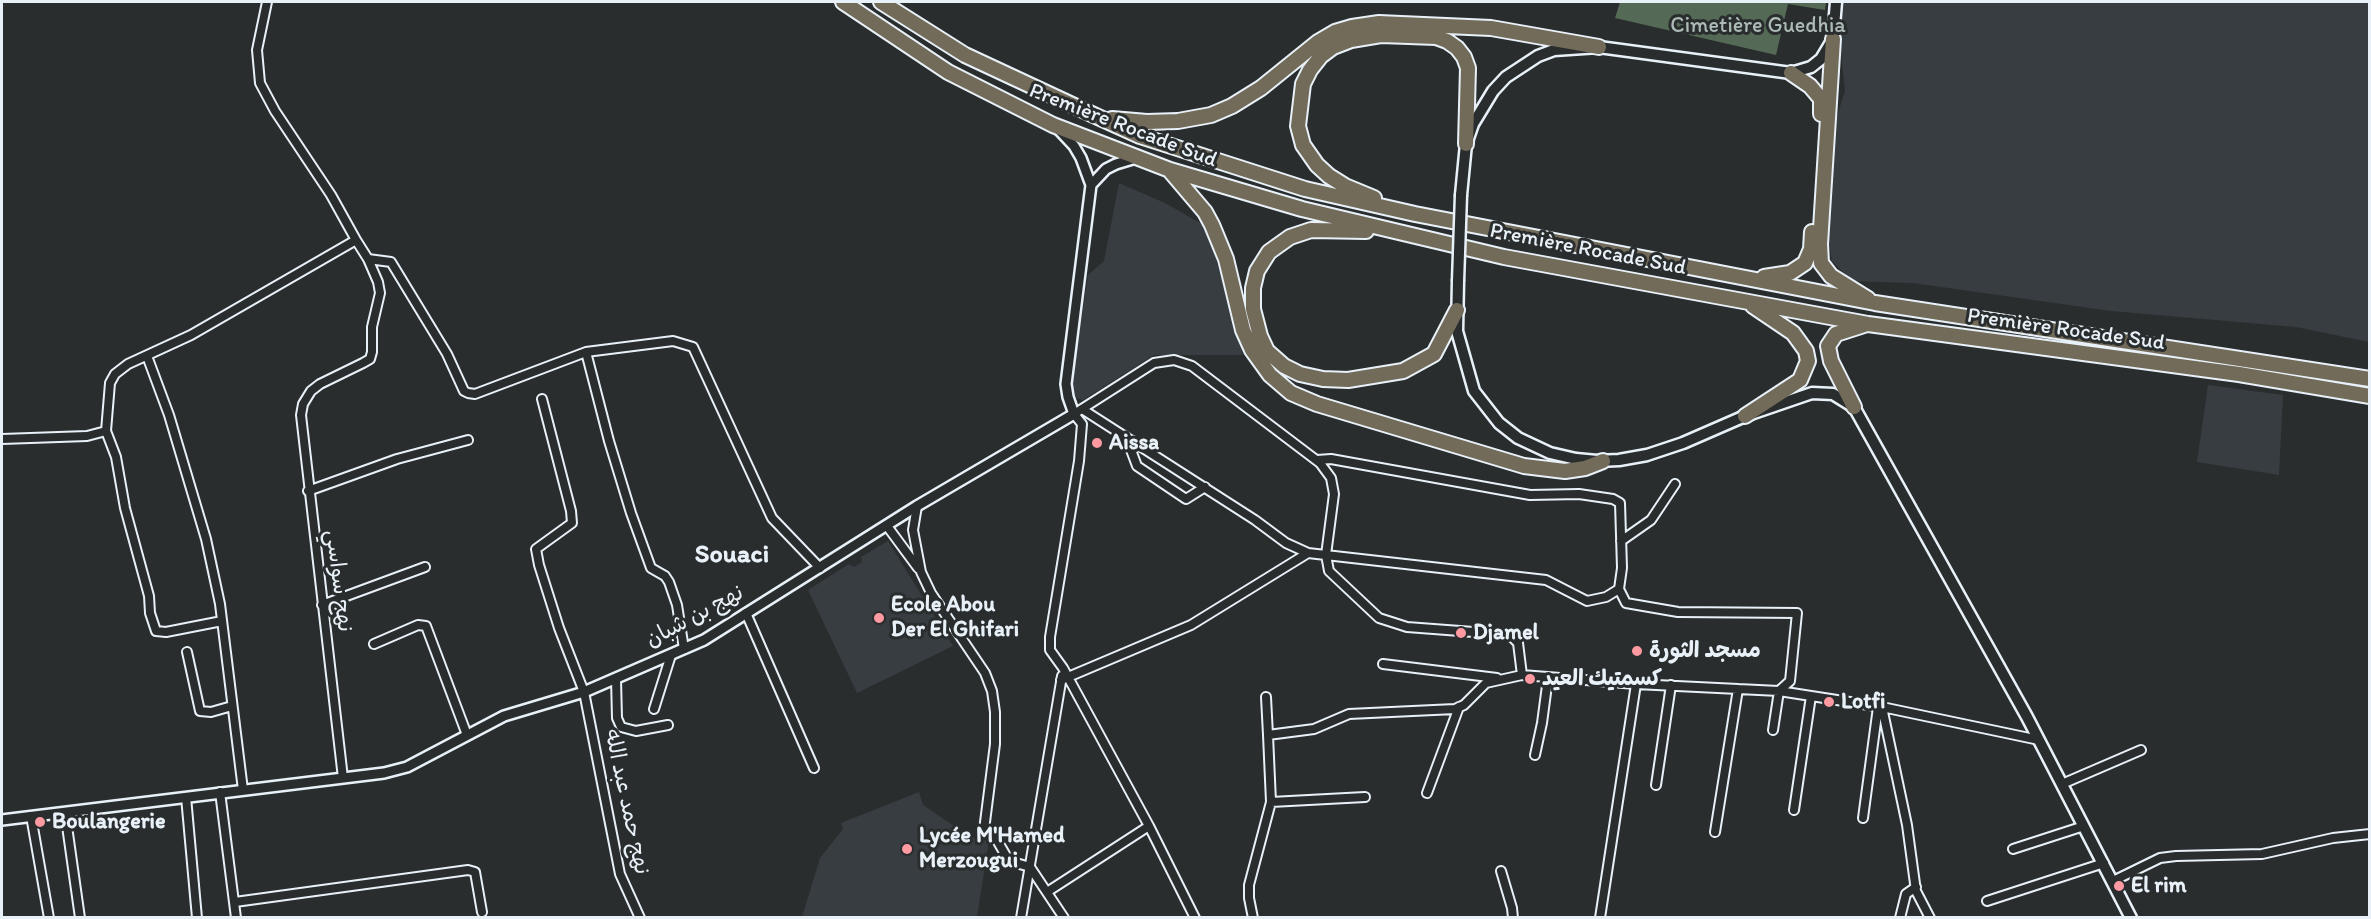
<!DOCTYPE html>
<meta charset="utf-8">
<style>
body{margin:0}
#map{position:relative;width:2371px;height:919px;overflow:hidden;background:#2a2d2e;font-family:Itim,sans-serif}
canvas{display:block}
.frame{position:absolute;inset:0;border:3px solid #e8f1f8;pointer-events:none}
</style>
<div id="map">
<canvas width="2371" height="919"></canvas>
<div class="frame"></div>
</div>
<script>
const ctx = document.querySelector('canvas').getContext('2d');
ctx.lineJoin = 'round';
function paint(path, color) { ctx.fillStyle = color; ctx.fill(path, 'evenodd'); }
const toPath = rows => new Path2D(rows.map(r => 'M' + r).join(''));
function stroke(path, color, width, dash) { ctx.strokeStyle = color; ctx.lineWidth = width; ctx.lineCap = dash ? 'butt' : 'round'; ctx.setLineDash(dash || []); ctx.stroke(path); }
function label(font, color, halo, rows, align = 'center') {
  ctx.font = font + ' Itim,"Playpen Sans Arabic",sans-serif'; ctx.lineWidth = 6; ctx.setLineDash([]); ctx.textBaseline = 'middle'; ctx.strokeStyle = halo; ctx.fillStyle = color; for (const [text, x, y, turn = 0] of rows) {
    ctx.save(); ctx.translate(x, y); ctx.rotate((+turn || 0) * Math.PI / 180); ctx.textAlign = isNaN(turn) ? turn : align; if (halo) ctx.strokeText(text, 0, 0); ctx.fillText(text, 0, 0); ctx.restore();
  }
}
paint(toPath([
 [1843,2,2369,2,2369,342,2296,327,2111,311,1913,283,1852,281,1832,261,1827,231,1834,126,1845,91,1841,53],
 [1119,183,1165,203,1207,227,1243,355,1154,355,1083,400,1070,396,1088,275,1104,261],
 [2208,385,2283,395,2279,475,2197,462],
 [888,541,953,646,857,693,808,590,849,564,854,567,862,562,861,557],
 [919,792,923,805,970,837,989,840,977,917,802,917,820,858,843,829,841,823]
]), '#383d42');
paint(toPath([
 [1620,2,1826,2,1825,10,1788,4,1776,55,1615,18]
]), '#556a56');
const minor = toPath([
 [267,2,257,50,260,83,275,111,331,195,356,240],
 [368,259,391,262,447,354,464,391,468,393,475,394,586,352,673,341,693,347,772,518,820,568],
 [586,352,609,441,631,513,651,568,665,576,669,582,677,605,684,649],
 [147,356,169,415,206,539,220,604,243,790],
 [542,399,571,511,572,523,536,549,539,565,559,628,584,692,620,874,640,918],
 [1082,409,1255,520,1286,543,1308,553,1546,580,1587,601,1606,597,1619,589,1622,568,1620,503,1613,499,1579,494,1530,495,1331,459,1317,460],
 [106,431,116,457,125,508,149,596,150,613,156,631,166,632,222,621],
 [2,439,87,436,106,431,110,383,115,374,128,364,191,335,356,240,368,259,378,282,380,293,372,327,372,352,370,359,363,363,320,384,311,391,303,404,301,415,343,778],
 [1133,441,1131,450,1137,466,1186,499,1205,487],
 [308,491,397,459,468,440],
 [917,506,913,530,921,572,931,593,985,673,992,691,995,712,995,744,984,830,994,835,1009,861,1030,867,1064,918],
 [887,526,918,568],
 [1621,541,1651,520,1675,484],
 [1619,589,1626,603,1678,612,1797,613,1790,681,1779,691,1773,730],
 [322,605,425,567],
 [746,613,814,768],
 [374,644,418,625,426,626,467,735],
 [187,652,200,711,211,712,232,706],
 [1383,664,1497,678],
 [616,679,617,718,621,727,636,731,668,725],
 [1061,680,1191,625,1308,553],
 [1266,697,1268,735],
 [1882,707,1907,825,1916,891,1930,918],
 [654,709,671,655],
 [1535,755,1542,723,1548,678],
 [2062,784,2141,750],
 [1656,785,1671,685],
 [220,792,236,918],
 [1427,793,1459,707],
 [186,797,197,918],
 [1271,802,1365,797],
 [1794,810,1811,696],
 [65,812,80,918],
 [31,816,49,918],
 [1863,818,1878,707],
 [1715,832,1738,689],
 [2013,849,2084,826],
 [1501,871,1512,908,1513,918],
 [2113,881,2160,858,2176,856,2262,854,2333,838,2370,834],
 [1047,892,1149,826],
 [1987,901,2104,863],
 [235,902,468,870,475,872,482,912],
 [1021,918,1062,676],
 [1195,918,1149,826,1063,668,1050,650,1050,637,1079,461,1082,424,1074,414,1154,363,1174,360,1192,366,1320,463,1331,478,1334,494,1326,555,1329,571,1379,618,1407,627,1500,634,1512,637,1518,643,1522,675,1636,684,1779,691,1882,707,2039,740],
 [1253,918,1249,898,1249,885,1271,802,1268,735,1314,729,1349,714,1455,709,1464,705,1486,683,1522,675],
 [1600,918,1636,684],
 [1900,918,1906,894,1916,887]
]);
const tertiary = toPath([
 [1091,185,1106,169,1116,164,1136,158],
 [2,820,384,773,407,767,504,716,584,692,704,640,917,506,1074,414,1068,397,1066,384,1091,185,1081,158,1074,146,1060,131]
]);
const secondary = toPath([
 [1461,195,1466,144,1473,124,1493,91,1506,77,1538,56,1554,50,1599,47,1791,73,1811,67,1821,59,1833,39,1836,2],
 [1458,281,1457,331,1474,391,1499,423,1518,438,1550,453,1576,459,1597,461,1619,460,1647,455,1683,443,1745,416,1812,393,1833,394,1854,407,2027,717,2131,918]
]);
const motorway = toPath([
 [843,2,948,72,1053,125,1170,170,1302,209,1504,257,1868,324,2239,374,2370,396],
 [881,2,965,55,1098,117,1140,136,1305,189,1415,214,1875,303,2370,379],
 [1833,39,1820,244,1821,263,1831,276,1868,299],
 [1791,73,1810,86,1821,99,1821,114],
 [1112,119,1147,122,1178,121,1211,115,1232,106,1261,88,1318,42,1335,32,1352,27,1379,23,1491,28,1599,47],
 [1171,172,1205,212,1212,225,1226,259,1243,330,1252,350,1270,375,1291,393,1317,404,1524,466,1565,471,1585,468,1603,461],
 [1374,198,1345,186,1329,176,1317,165,1303,145,1298,126,1303,84,1310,70,1321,56,1333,47,1351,40,1381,35,1436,37,1447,41,1457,48,1464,57,1468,68,1466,144],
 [1366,231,1311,230,1290,237,1269,252,1257,271,1253,288,1253,309,1260,336,1267,351,1284,366,1300,374,1323,379,1348,380,1403,371,1434,354,1457,310],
 [1764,277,1790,273,1805,263,1811,249,1812,232],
 [1854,407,1831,361,1828,346,1836,334,1864,325],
 [1745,416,1800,380,1808,361,1806,351,1793,333,1753,306]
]);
stroke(minor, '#e8f1f8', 12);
stroke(tertiary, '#e8f1f8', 14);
stroke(secondary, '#e8f1f8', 15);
stroke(motorway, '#e8f1f8', 18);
stroke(minor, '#2a2d2e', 8);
stroke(tertiary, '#2a2d2e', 9);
stroke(secondary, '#2a2d2e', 10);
stroke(motorway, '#736b5a', 14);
const secondaryBridge = toPath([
 [1458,281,1461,195]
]);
stroke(secondaryBridge, '#e8f1f8', 15, []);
stroke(secondaryBridge, '#2a2d2e', 10);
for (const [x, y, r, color] of [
 [1097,443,6,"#ff9aa2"],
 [879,618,6,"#ff9aa2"],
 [1461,633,6,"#ff9aa2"],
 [1637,651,6,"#ff9aa2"],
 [1530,679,6,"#ff9aa2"],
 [1829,702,6,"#ff9aa2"],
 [40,822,6,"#ff9aa2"],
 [907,849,6,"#ff9aa2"],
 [2119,886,6,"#ff9aa2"]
]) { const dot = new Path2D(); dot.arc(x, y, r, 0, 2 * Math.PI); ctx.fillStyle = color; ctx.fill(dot); stroke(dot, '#2a2d2e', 2); }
label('22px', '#adbbb7', '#2a2d2e', [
 ["Cimetière Guedhia",1758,26]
]);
label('22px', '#e8f1f8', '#2a2d2e', [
 ["Première Rocade Sud",1123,126,21],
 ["Première Rocade Sud",1588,250,11],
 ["Première Rocade Sud",2066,330,8],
 ["نهج سواسي",338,581,83],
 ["نهج بن شبان",695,617,-28],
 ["نهج حمد عبد الله",626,802,78]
]);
label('bold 22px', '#e8f1f8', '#2a2d2e', [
 ["Aissa",1109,443],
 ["Ecole Abou",891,605],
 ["Der El Ghifari",891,630],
 ["Djamel",1473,633],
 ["مسجد الثورة",1649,651],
 ["كسمتيك العيد",1542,679],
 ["Lotfi",1841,702],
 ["Boulangerie",52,822],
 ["Lycée M'Hamed",919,836],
 ["Merzougui",919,861],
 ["El rim",2131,886]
], 'left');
label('bold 26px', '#e8f1f8', '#2a2d2e', [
 ["Souaci",732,555]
]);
</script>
